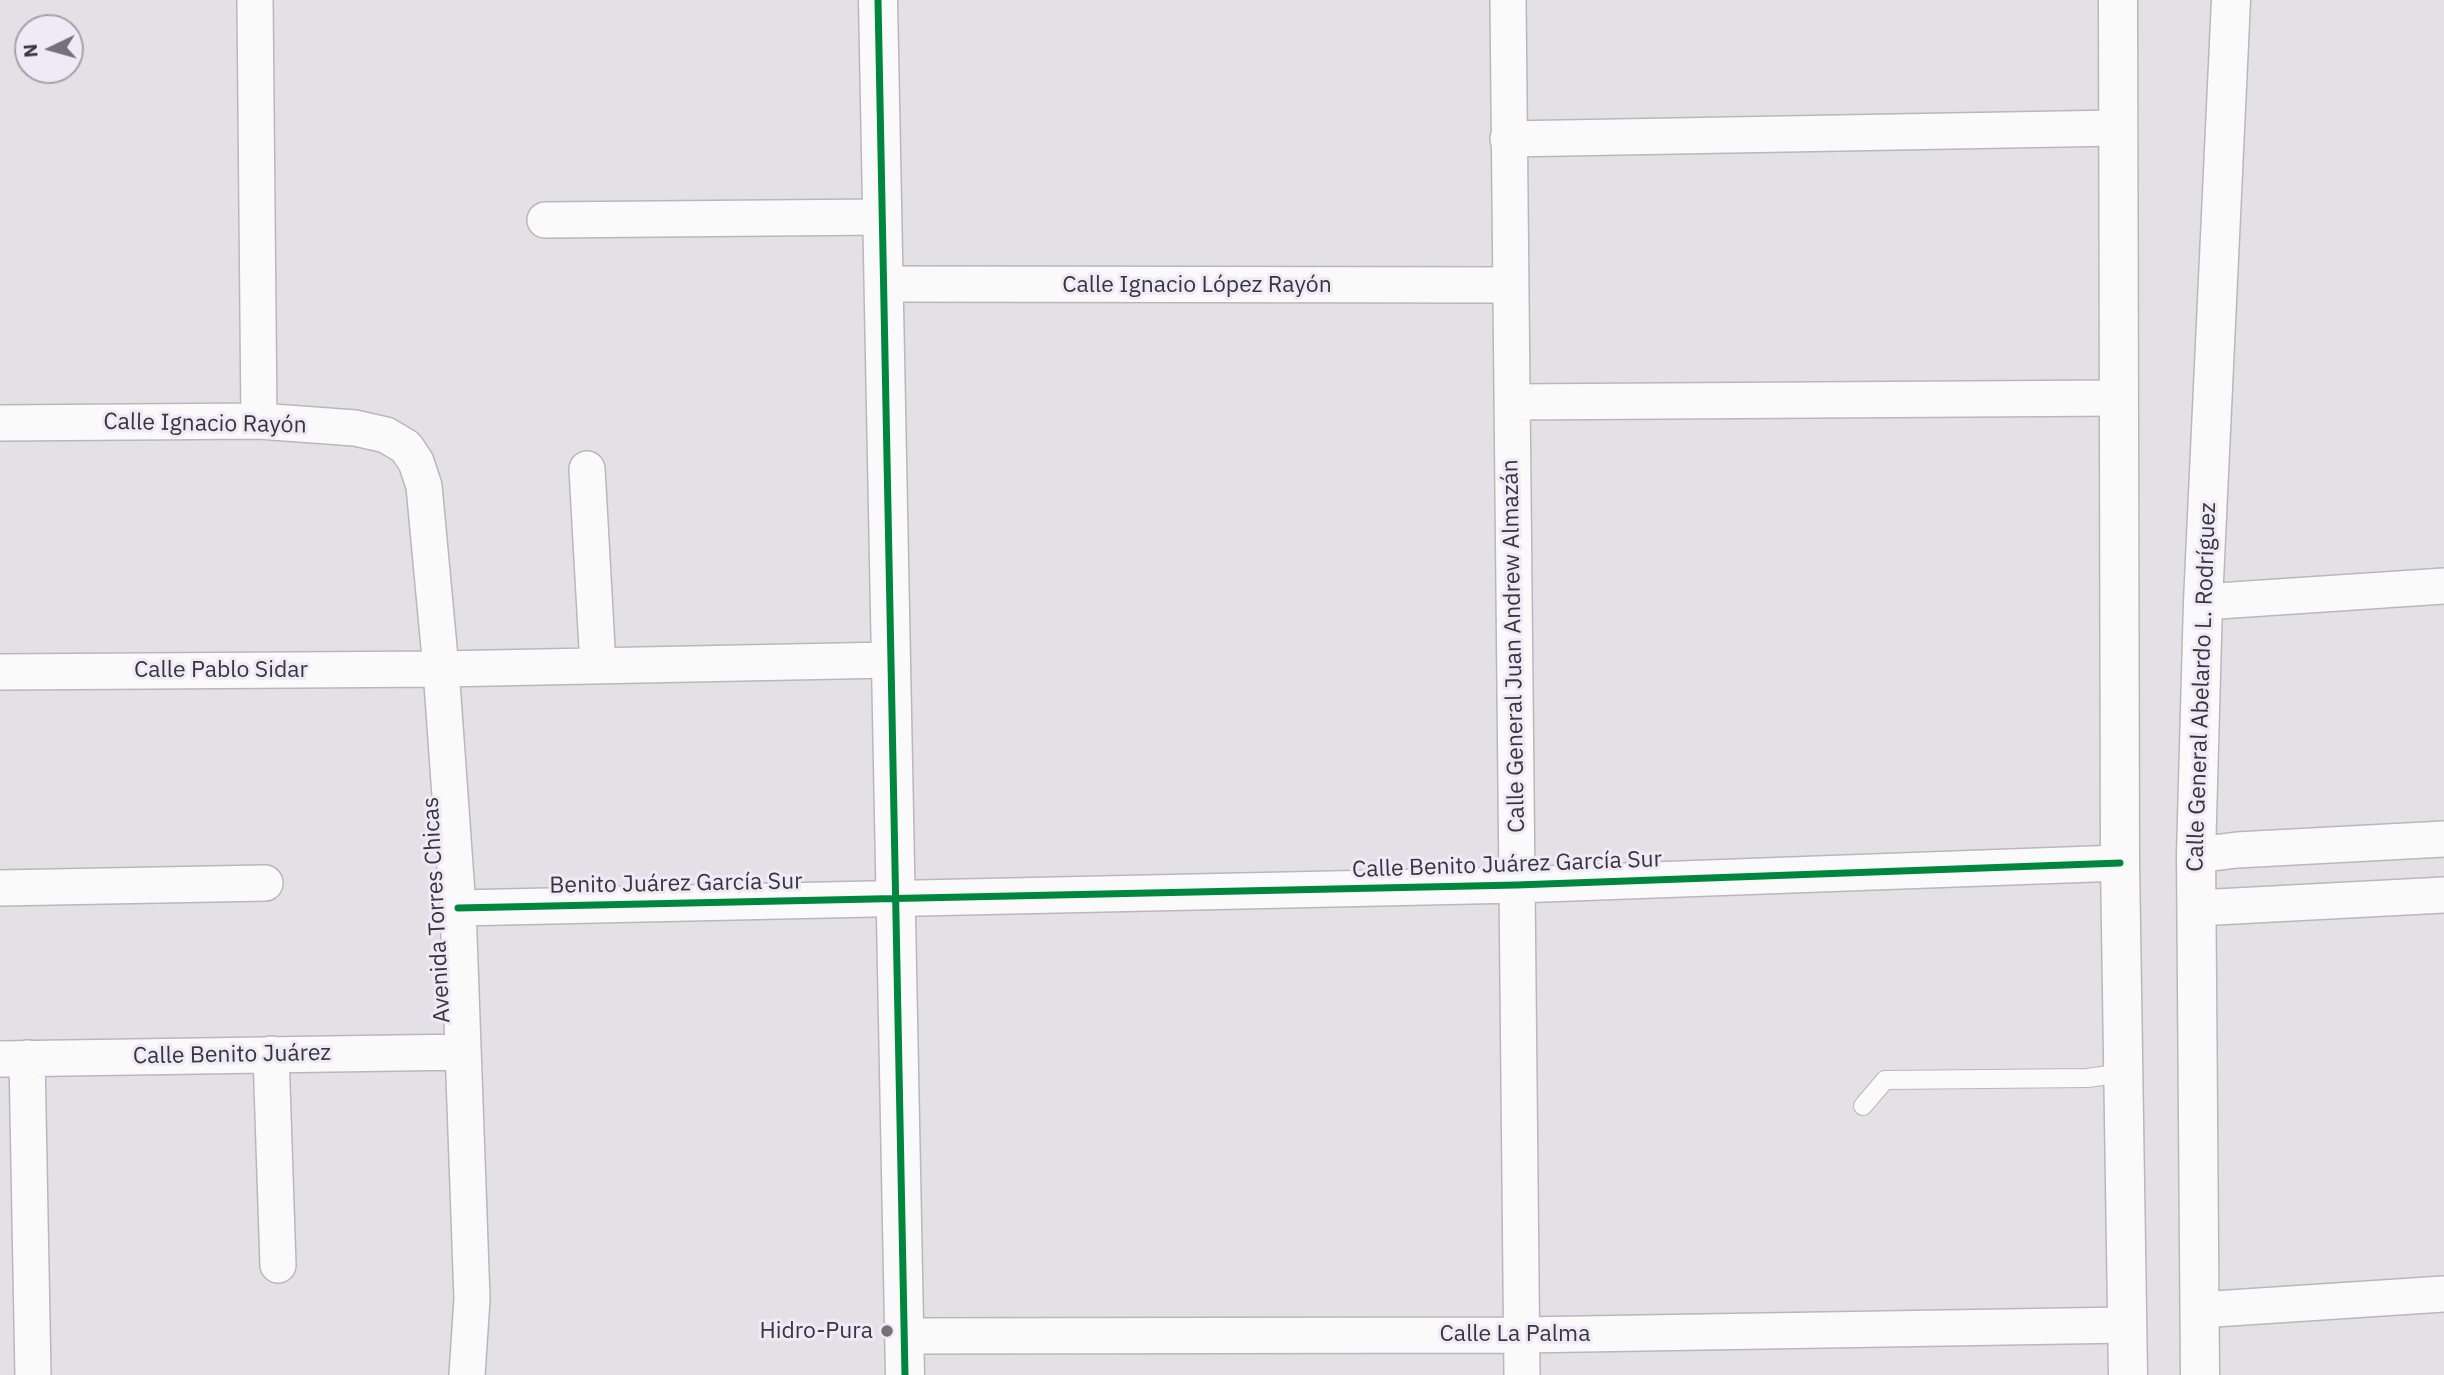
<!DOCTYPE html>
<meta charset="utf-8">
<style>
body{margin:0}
#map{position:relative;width:2444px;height:1375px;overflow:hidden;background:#e3e0e6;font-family:"IBM Plex Sans",sans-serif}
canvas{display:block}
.north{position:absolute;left:14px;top:14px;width:70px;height:70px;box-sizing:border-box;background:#efeaf7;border:2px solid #a6a2ac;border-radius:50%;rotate:265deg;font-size:19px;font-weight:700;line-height:28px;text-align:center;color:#38363c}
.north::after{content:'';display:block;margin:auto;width:24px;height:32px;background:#747278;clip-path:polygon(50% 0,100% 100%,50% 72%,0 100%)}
</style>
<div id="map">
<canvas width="2444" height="1375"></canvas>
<div class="north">N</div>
</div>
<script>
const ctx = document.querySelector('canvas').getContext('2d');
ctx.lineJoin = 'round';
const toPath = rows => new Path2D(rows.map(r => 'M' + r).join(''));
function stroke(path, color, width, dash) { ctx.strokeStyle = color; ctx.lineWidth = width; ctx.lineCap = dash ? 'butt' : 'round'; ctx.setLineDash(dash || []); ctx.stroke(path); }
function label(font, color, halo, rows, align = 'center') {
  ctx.font = font + ' "IBM Plex Sans",sans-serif'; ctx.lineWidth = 6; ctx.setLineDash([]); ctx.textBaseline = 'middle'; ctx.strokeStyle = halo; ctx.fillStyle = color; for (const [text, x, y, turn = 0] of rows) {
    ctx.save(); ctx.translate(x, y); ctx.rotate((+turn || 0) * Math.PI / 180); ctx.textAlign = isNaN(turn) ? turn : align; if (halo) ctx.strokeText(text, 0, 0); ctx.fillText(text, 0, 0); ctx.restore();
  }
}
const lane = toPath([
 [1863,1106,1885,1080,2087,1078,2125,1073]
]);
const street = toPath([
 [255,0,259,421],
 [1508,0,1522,1375],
 [1508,139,2117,128],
 [545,220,882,217],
 [883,284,1510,285],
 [1512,402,2118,398],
 [0,423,259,421,355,428,386,435,406,447,416,462,424,486,441,669,458,908,472,1299,467,1375],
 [587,469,598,666],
 [2203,602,2444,586],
 [0,672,441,669,890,660],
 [2196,855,2237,850,2444,839],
 [0,888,265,883],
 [458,908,1517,885,2120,863],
 [2197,908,2444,895],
 [271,1054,278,1265],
 [27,1058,33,1375],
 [0,1059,463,1052],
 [2199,1310,2444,1294],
 [905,1336,1522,1335,2126,1325]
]);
const secondary = toPath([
 [878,0,905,1375],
 [2118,0,2120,863,2128,1375],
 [2200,1375,2196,855,2203,602,2231,0]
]);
stroke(lane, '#b9b7bc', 20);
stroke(street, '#b9b7bc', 38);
stroke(secondary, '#b9b7bc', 41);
stroke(lane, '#fbfafb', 18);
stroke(street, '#fbfafb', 35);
stroke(secondary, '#fbfafb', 38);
stroke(toPath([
 [878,0,905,1375],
 [458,908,1517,885,2120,863]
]), '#00873e', 7);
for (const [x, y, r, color] of [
 [887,1331,7,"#747278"]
]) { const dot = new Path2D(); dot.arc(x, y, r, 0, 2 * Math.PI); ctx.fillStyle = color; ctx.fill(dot); stroke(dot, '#efeaf7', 2.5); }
label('23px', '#38363c', '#efeaf7', [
 ["Calle Ignacio López Rayón",1197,285],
 ["Calle Ignacio Rayón",205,424,1],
 ["Calle General Juan Andrew Almazán",1514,646,-91],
 ["Calle Pablo Sidar",221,670],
 ["Calle General Abelardo L. Rodríguez",2202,687,-88],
 ["Calle Benito Juárez García Sur",1507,865,-2],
 ["Benito Juárez García Sur",676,884,-1],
 ["Avenida Torres Chicas",437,910,-93],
 ["Calle Benito Juárez",232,1055,-1],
 ["Calle La Palma",1515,1334]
]);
label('23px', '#38363c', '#efeaf7', [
 ["Hidro-Pura",873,1331]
], 'right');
</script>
